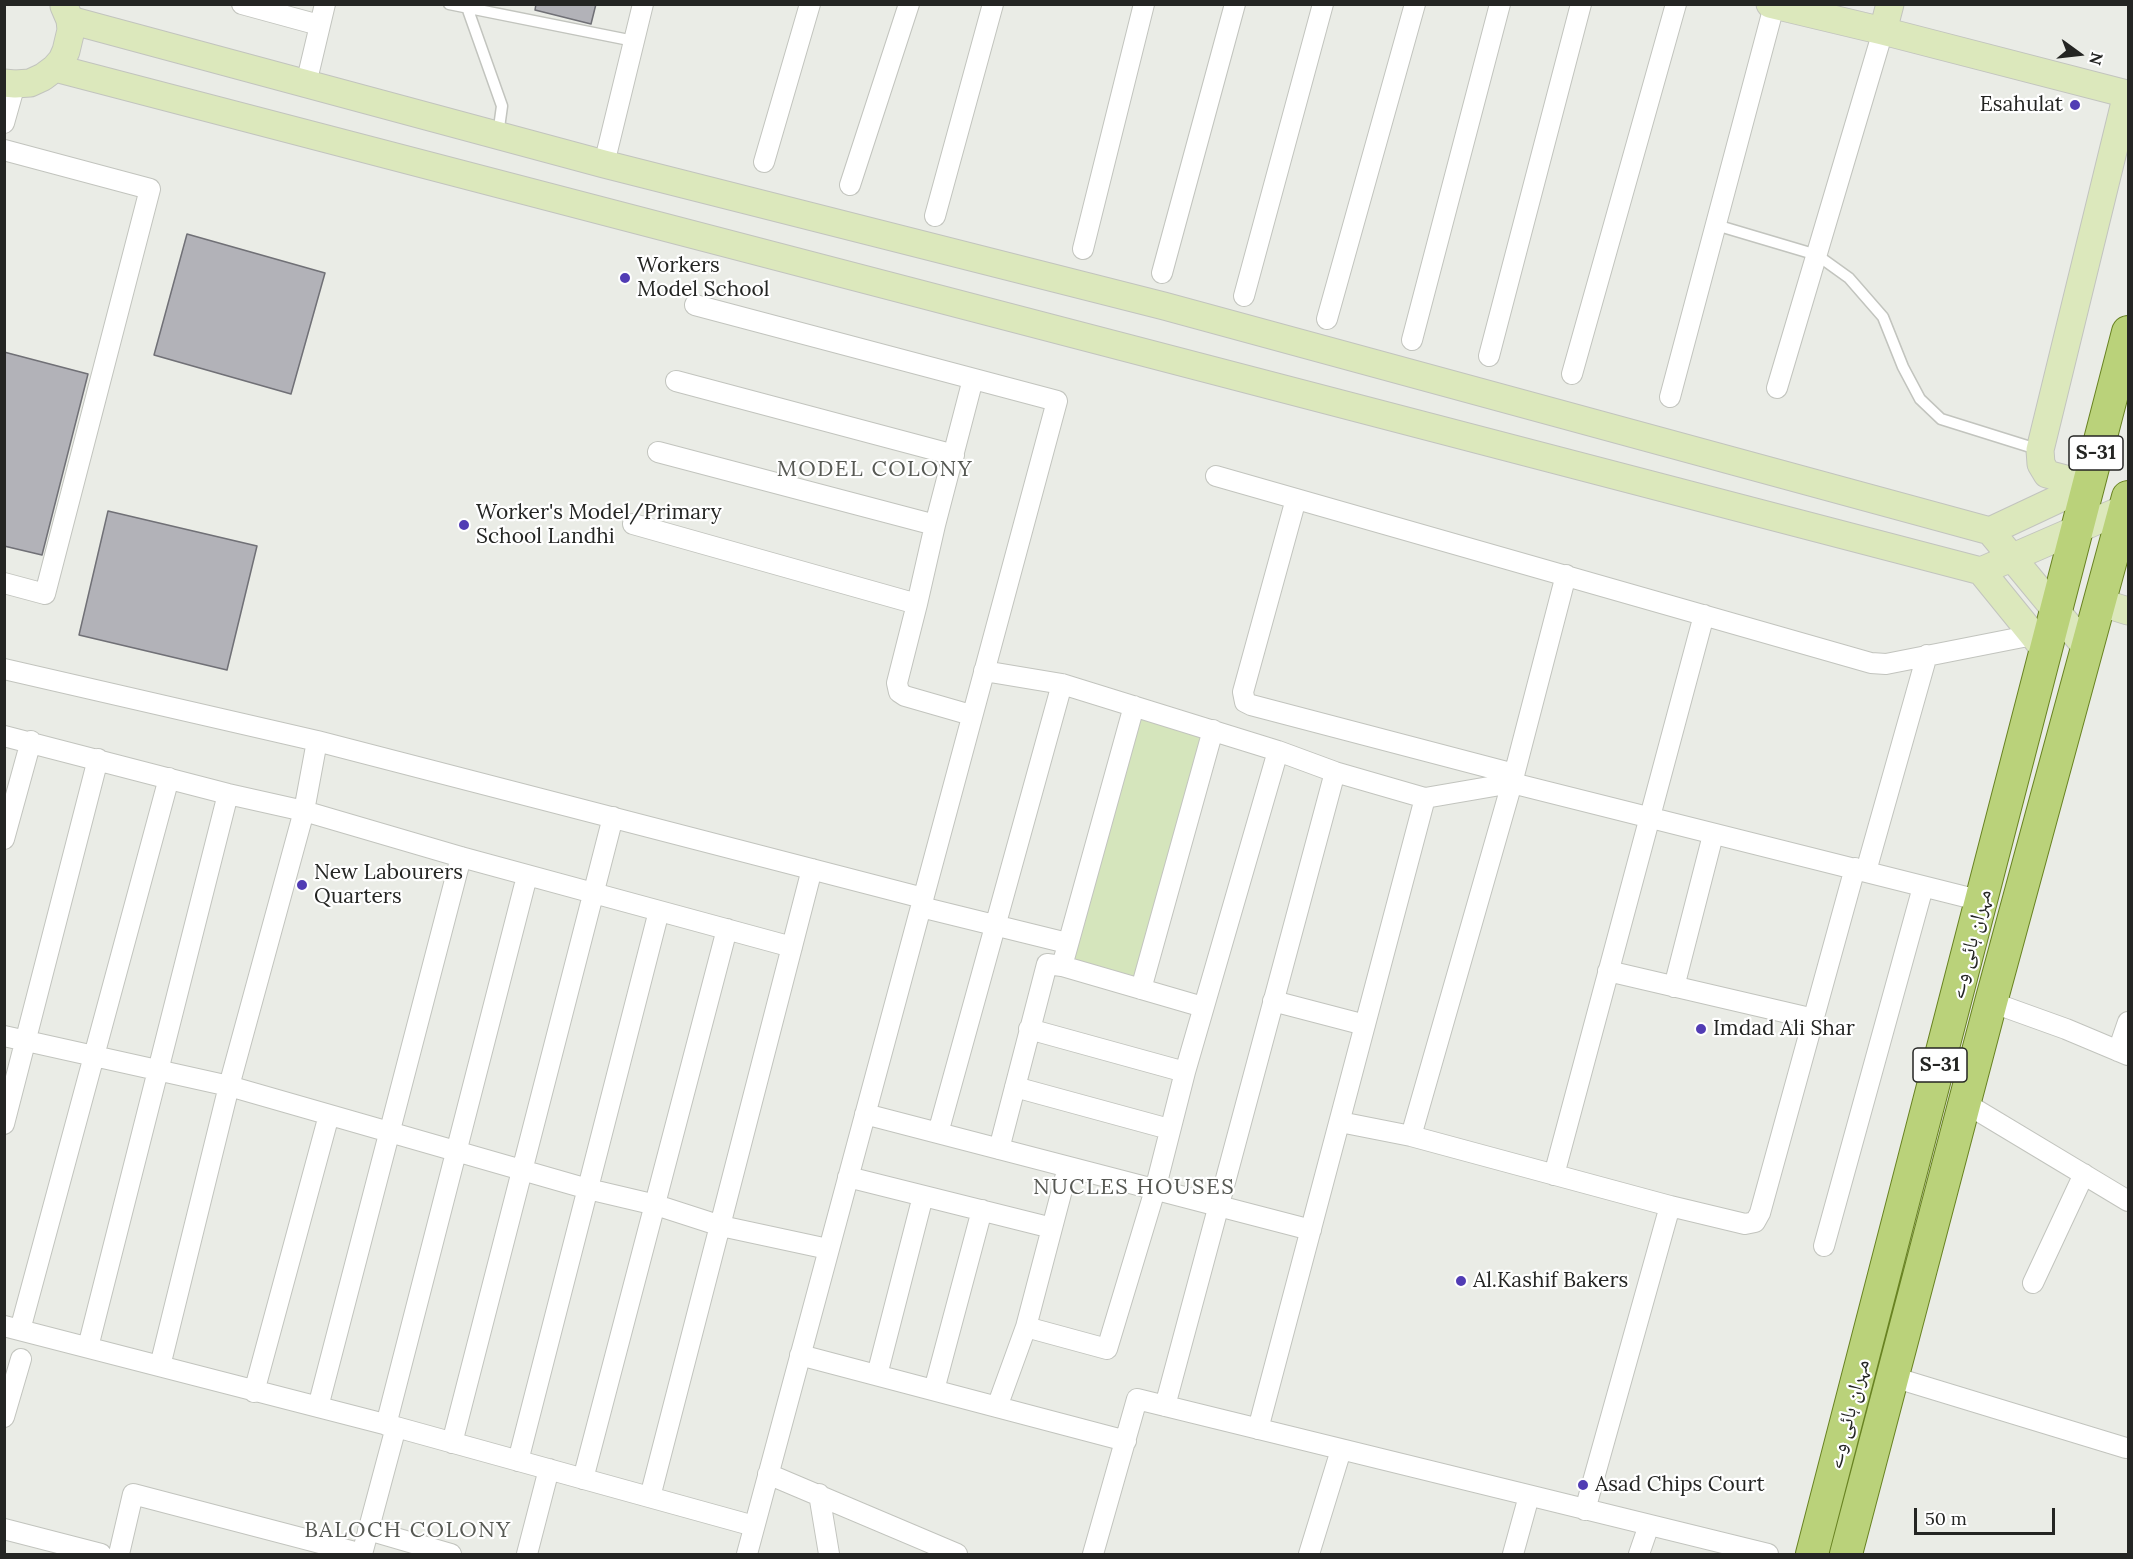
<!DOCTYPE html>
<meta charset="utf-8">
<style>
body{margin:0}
#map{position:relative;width:2133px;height:1559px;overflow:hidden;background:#eaece6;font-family:Lora,serif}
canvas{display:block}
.frame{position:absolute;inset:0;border:6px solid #242523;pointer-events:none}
.north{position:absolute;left:2049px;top:24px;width:60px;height:60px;-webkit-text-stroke:4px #fff;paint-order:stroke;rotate:105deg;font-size:16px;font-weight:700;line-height:24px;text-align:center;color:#242523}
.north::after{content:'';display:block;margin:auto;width:21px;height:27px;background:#242523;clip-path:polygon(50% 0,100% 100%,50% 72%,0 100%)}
.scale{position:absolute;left:1914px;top:1508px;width:141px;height:27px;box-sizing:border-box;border:3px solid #242523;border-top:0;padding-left:8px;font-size:18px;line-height:21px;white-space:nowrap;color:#242523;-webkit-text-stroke:4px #fff;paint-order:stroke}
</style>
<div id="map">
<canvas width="2133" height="1559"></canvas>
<div class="frame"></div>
<div class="north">N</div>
<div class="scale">50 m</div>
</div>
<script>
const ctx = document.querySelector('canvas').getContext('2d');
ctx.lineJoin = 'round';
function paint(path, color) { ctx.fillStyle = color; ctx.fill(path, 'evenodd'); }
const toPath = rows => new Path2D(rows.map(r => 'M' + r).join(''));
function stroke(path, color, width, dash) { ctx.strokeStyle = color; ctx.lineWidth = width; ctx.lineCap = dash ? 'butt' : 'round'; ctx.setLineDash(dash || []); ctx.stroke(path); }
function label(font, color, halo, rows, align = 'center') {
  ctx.font = font + ' Lora,"Noto Naskh Arabic",serif'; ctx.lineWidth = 4.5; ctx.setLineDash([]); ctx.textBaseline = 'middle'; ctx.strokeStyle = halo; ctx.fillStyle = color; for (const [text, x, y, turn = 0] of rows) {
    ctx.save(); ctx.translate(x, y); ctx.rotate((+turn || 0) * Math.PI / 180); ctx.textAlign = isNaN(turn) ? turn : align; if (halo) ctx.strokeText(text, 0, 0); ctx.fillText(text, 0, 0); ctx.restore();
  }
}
paint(toPath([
 [1139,714,1202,734,1137,982,1066,963]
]), '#d5e5bc');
const building = toPath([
 [536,4,596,4,591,24,535,10,536,4],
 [187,234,325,273,291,394,154,355,187,234],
 [4,352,88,374,42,555,4,546,4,352],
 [108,511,257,546,227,670,79,635,108,511]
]);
paint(building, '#b2b2b8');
stroke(building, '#707076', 1.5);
const lane = toPath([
 [449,4,634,41],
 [468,10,502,106,498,135],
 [1716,225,1817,255,1849,278,1883,317,1903,367,1920,399,1941,419,2040,450]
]);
const street = toPath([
 [242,4,319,25],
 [306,84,325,4],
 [4,123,15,84],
 [4,150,150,189,45,594,4,583],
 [764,162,810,4],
 [604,164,643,4],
 [850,185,909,4],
 [935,216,993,4],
 [1083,249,1144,4],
 [1162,273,1235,4],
 [1244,296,1323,4],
 [695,305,1057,401,747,1554],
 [1327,319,1415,4],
 [1412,340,1500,4],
 [1489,356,1581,4],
 [1572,374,1676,4],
 [676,381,954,455],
 [1777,388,1883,31],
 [1670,397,1774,6],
 [658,452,935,525],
 [1216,476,1871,663,1886,664,2033,635],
 [1296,499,1243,692,1245,702,1251,705,1514,774],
 [633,524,917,604,935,525,973,379],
 [917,604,897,683,899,692,905,696,971,715],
 [4,669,317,741,923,898],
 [984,671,1062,684,1278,751,1335,772,1425,798,1512,783,1982,901],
 [1134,706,1062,966,1203,1007],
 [4,736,228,794,304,811,461,857,792,947],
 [4,839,31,741],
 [1866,871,1927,655],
 [921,907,1067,943],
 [1608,971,1814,1019],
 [1674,987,1713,835],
 [1141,989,1213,730],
 [1273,1001,1365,1025],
 [1991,1002,2066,1029,2128,1055],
 [1029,1029,1185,1072],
 [4,1036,229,1086,588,1189,656,1205,721,1226,828,1249],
 [2118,1051,2128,1022],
 [1015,1087,1169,1129],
 [1965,1103,2128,1201],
 [865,1114,1311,1230],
 [1340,1122,1411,1136,1670,1206,1745,1224,1755,1222,1760,1213,1855,868],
 [4,1124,98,759],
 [938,1133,1062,684],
 [1411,1136,1512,783,1566,575],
 [999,1149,1047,964,1062,966],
 [1068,1167,1026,1327,1107,1349,1155,1190,1185,1072,1278,751],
 [1554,1175,1704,615],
 [848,1177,1052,1228],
 [1824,1246,1923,887],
 [2033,1283,2084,1174],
 [4,1326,396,1427],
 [20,1330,169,778],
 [88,1347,228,794],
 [800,1355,1126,1441],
 [160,1366,229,1086,304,811,317,741],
 [877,1375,923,1196],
 [1893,1377,2126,1448],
 [934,1390,982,1210],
 [254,1392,329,1115],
 [1165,1406,1335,772],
 [318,1407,461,857],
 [997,1407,1026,1327],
 [4,1417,21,1359],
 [386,1425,527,876],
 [1258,1429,1425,798],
 [452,1443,613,817],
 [518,1461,659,911],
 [768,1474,957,1554],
 [583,1479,727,929],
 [819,1494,829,1554],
 [650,1497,812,869],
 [1585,1510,1670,1206],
 [4,1529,101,1554],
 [368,1530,451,1554],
 [119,1554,133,1494,362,1554,396,1427,754,1526],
 [527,1554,549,1469],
 [1093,1554,1137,1399,1768,1554],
 [1309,1554,1341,1450],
 [1513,1554,1529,1496],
 [1639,1554,1649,1525]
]);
const secondary = toPath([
 [1770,4,1883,31,2127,94,2040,450,2041,464,2047,474,2088,485],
 [70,20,604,164,1164,306,1990,531,2086,647],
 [1883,31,1890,4],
 [55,68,1981,571,2126,508],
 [4,83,15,84,30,83,43,77,55,68,62,60,66,51,71,30,70,20,64,6],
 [1990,531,2088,485],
 [1981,571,2046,651],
 [2099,602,2128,611]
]);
const primary = toPath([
 [1812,1554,2128,332],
 [1846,1554,1991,1002,2128,497]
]);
stroke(lane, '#c2c4be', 13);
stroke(street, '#c2c4be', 22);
stroke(secondary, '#c2c4be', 29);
stroke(primary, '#688222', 34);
stroke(lane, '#fff', 10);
stroke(street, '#fff', 20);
stroke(secondary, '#dce8bc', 27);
stroke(primary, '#bad27a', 32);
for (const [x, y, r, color] of [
 [2075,105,6,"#513cb4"],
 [625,278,6,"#513cb4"],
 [464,525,6,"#513cb4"],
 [302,885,6,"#513cb4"],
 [1701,1029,6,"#513cb4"],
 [1461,1281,6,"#513cb4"],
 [1583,1485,6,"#513cb4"]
]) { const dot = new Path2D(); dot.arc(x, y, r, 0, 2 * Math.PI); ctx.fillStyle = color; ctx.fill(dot); stroke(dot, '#fff', 2); }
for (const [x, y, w] of [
 [2096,453,54],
 [1940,1065,54]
]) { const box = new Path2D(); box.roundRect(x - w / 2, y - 17, w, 34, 4.5); ctx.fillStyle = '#fff'; ctx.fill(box); stroke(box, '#242523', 1.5); }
label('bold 20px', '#242523', null, [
 ["S-31",2096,453],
 ["S-31",1940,1065]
]);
label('21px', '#242523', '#fff', [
 ["Esahulat",2063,105,"right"],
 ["Workers",637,266],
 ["Model School",637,290],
 ["Worker's Model/Primary",476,513],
 ["School Landhi",476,537],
 ["New Labourers",314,873],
 ["Quarters",314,897],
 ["Imdad Ali Shar",1713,1029],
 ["Al.Kashif Bakers",1473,1281],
 ["Asad Chips Court",1595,1485]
], 'left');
label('21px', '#242523', '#fff', [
 ["مہران ہائی وے",1971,944,-75],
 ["مہران ہائی وے",1849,1414,-75]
]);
ctx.letterSpacing = '1.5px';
label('22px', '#565853', '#fff', [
 ["MODEL COLONY",875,470],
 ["NUCLES HOUSES",1134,1188],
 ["BALOCH COLONY",408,1531]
]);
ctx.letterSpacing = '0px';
</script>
